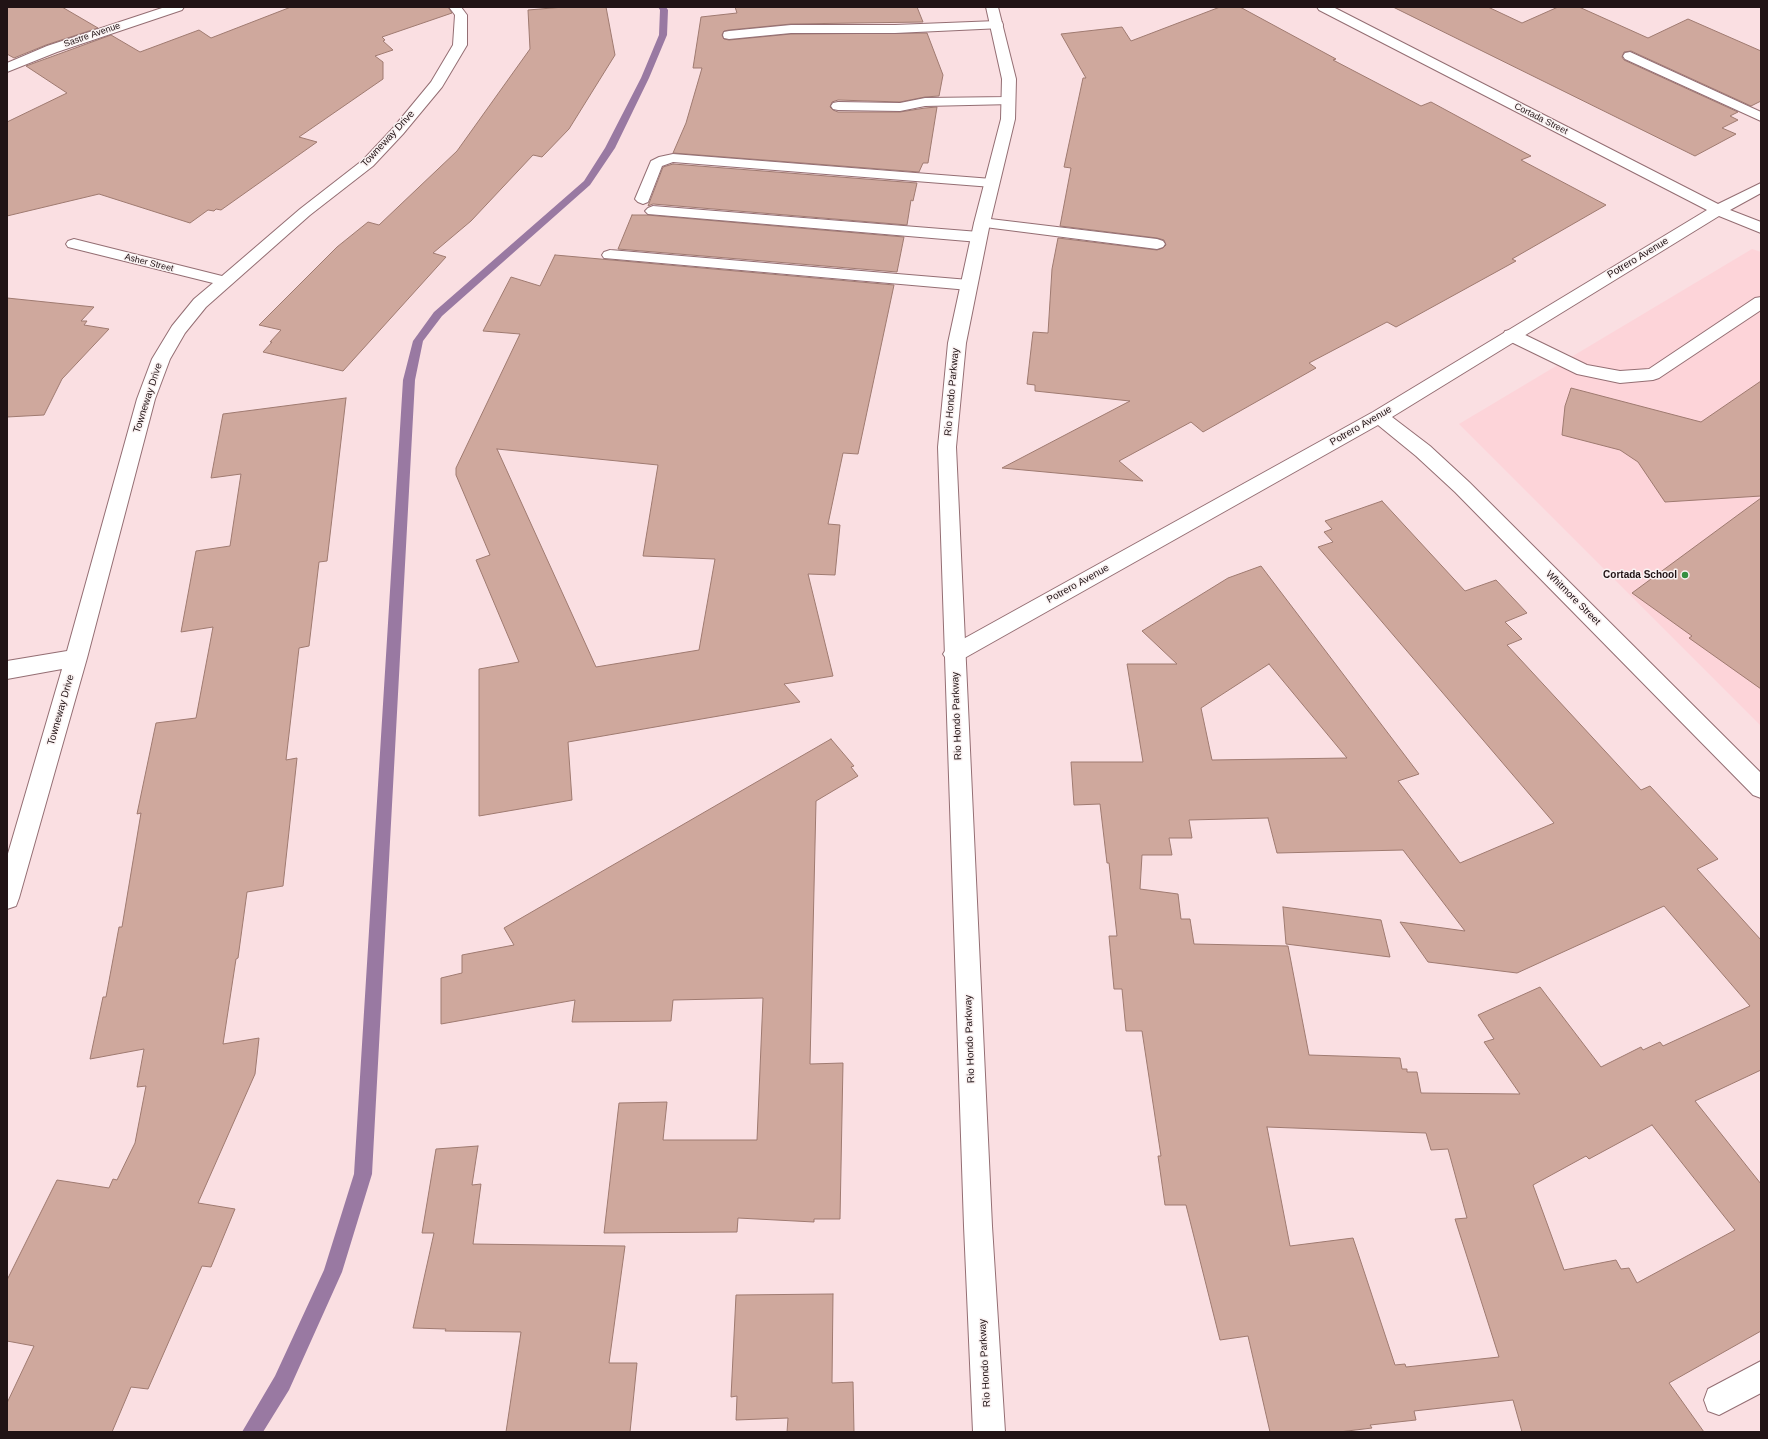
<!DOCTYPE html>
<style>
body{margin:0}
#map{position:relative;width:1768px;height:1439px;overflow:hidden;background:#fadfe2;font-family:Arial,sans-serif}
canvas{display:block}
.frame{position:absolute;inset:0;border:8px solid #211315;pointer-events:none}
</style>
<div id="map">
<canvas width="1768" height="1439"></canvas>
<div class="frame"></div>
</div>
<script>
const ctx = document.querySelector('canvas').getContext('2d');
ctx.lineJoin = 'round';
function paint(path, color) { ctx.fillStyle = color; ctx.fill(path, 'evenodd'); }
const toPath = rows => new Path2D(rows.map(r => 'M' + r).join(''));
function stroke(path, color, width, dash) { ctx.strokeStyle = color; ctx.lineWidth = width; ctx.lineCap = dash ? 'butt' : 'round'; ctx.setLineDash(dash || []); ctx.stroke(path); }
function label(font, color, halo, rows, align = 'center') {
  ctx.font = font + ' Arial,sans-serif'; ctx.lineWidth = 3; ctx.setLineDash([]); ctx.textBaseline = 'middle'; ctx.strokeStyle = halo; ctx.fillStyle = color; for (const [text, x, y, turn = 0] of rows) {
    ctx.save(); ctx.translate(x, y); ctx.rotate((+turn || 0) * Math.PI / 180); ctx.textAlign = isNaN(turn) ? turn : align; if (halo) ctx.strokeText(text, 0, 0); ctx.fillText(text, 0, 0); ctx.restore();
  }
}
paint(toPath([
 [1752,249,1761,252,1761,726,1459,424]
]), '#fdd4d9');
paint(toPath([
 [658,7,666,7,668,10,667,35,649,78,615,148,590,185,442,316,423,341,415,380,372,1174,342,1272,289,1390,263,1432,242,1432,275,1376,324,1270,354,1174,403,380,413,341,434,312,584,181,605,148,641,78,659,35,660,10,658,7]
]), '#9979a2');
const building = toPath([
 [7,7,62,7,98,28,46,45,14,58,7,54,7,7],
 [291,7,448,7,452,13,382,37,385,40,383,41,393,50,375,56,383,62,383,79,299,137,317,142,221,210,216,209,214,211,208,210,190,223,99,194,7,216,7,122,67,93,26,66,111,35,140,52,199,30,211,38,291,7],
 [564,7,606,7,615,55,569,129,542,157,533,155,471,221,433,253,446,257,343,371,263,352,272,342,270,342,281,330,259,325,337,247,368,222,379,225,457,151,530,49,528,10,564,7],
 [735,7,917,7,923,22,791,24,729,30,724,31,722,35,724,39,729,40,791,34,927,33,943,75,939,96,925,97,900,102,838,100,832,102,830,107,833,110,838,112,900,112,925,108,937,107,928,163,923,163,919,172,673,153,686,123,702,68,693,68,701,17,737,13,735,7],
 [1220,7,1240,7,1336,59,1333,60,1421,106,1431,102,1531,156,1521,160,1606,205,1512,259,1516,261,1396,327,1387,322,1309,363,1316,368,1203,432,1191,422,1119,461,1143,481,1002,468,1130,401,1035,391,1035,385,1027,384,1033,332,1048,333,1052,269,1058,238,1157,250,1163,248,1166,245,1164,240,1157,238,1060,226,1071,168,1064,167,1083,78,1086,78,1061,34,1122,27,1131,41,1220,7],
 [1393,7,1488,7,1522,23,1558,7,1579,7,1648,38,1688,19,1761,51,1761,101,1751,106,1631,51,1624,52,1622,57,1624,60,1738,112,1730,116,1738,120,1722,128,1736,134,1695,156,1393,7],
 [673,164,917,183,913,201,911,200,907,225,653,204,648,206,663,167,673,164],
 [632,215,647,215,904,237,897,272,618,249,632,215],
 [555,255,894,285,858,454,843,453,828,524,840,525,835,575,808,574,833,676,784,684,800,702,568,742,572,800,479,816,479,669,519,662,476,560,490,555,456,475,456,468,520,334,483,331,511,277,540,286,555,255],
 [497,449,658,465,643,556,715,559,699,650,596,667,497,449],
 [7,298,94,307,81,321,87,321,84,325,109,329,62,379,44,415,7,417,7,298],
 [1761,381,1761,496,1665,502,1638,462,1620,450,1562,435,1565,406,1571,388,1701,422,1761,381],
 [346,398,327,561,319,562,309,646,299,648,286,760,297,758,283,886,247,892,238,958,236,959,223,1044,259,1038,255,1074,198,1203,235,1209,211,1267,202,1266,148,1389,131,1387,112,1432,7,1432,7,1403,34,1346,7,1341,7,1280,57,1180,109,1188,113,1179,117,1180,135,1143,146,1086,137,1087,144,1049,90,1059,103,997,106,997,119,927,122,927,141,813,137,814,156,723,196,718,213,627,181,632,196,551,230,546,241,474,211,478,223,414,346,398],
 [1761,498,1761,689,1689,638,1692,636,1632,593,1761,498],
 [1382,501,1465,591,1496,580,1527,613,1505,622,1522,639,1507,645,1641,790,1650,786,1718,859,1697,869,1761,940,1761,1070,1695,1101,1761,1184,1761,1331,1669,1383,1704,1432,1522,1432,1513,1400,1414,1411,1416,1420,1370,1425,1372,1428,1339,1432,1270,1432,1248,1336,1220,1340,1186,1205,1165,1205,1158,1156,1161,1156,1142,1031,1126,1031,1122,989,1114,989,1109,936,1117,936,1109,863,1107,863,1100,804,1074,805,1071,762,1143,762,1127,664,1177,664,1142,631,1228,578,1261,566,1419,774,1398,781,1460,863,1554,823,1318,547,1333,542,1324,532,1332,529,1325,521,1382,501],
 [1269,664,1347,758,1212,760,1201,708,1269,664],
 [1268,818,1277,853,1403,850,1465,931,1400,922,1428,962,1517,973,1664,906,1750,1006,1663,1046,1660,1042,1643,1050,1641,1047,1601,1067,1540,987,1478,1015,1494,1039,1484,1042,1520,1094,1421,1093,1417,1072,1407,1072,1407,1069,1402,1069,1400,1058,1309,1055,1288,946,1194,944,1190,919,1181,919,1178,894,1140,889,1142,855,1172,855,1169,838,1192,838,1189,820,1268,818],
 [1652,1125,1735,1230,1637,1283,1629,1268,1621,1269,1616,1260,1564,1270,1533,1185,1586,1156,1589,1159,1652,1125],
 [1267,1127,1426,1133,1431,1150,1448,1149,1467,1218,1455,1219,1499,1357,1406,1367,1405,1364,1395,1365,1353,1238,1290,1246,1267,1127],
 [831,739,854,766,851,767,858,776,816,801,810,1064,843,1063,840,1219,814,1219,814,1222,738,1218,737,1232,604,1233,619,1103,667,1102,663,1140,757,1140,763,998,673,1000,671,1021,572,1022,575,1000,441,1024,441,978,462,973,462,955,514,945,504,928,831,739],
 [1283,907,1381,920,1390,957,1286,944,1283,907],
 [478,1146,472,1185,481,1184,473,1244,625,1246,609,1363,637,1363,630,1432,506,1432,521,1332,445,1331,446,1329,413,1328,434,1233,422,1233,436,1149,478,1146],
 [833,1294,832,1383,853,1382,854,1432,787,1432,788,1418,736,1420,737,1396,731,1397,736,1295,833,1294]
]);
paint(building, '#cfa89d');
stroke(building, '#9f7a70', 1);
const service = toPath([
 [997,21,1002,22,1003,25,1002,28,895,33,791,33,729,39,724,38,723,35,724,32,729,31,791,25,895,25,997,21],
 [1630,52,1761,112,1761,121,1625,59,1623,56,1625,53,1630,52],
 [1008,97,1013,98,1015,101,1013,104,925,106,900,111,838,110,833,109,831,106,833,103,838,102,900,103,925,98,1008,97],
 [673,154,992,179,997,180,999,183,997,186,992,187,673,162,662,166,648,202,643,204,638,202,635,199,651,161,659,157,673,154],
 [653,206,979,232,985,234,987,237,985,240,979,242,648,214,645,211,648,208,653,206],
 [982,218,1157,239,1163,241,1165,244,1163,247,1157,249,977,226,974,223,977,220,982,218],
 [610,250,969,280,975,281,977,285,975,289,969,290,604,258,602,255,604,252,610,250],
 [1761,297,1761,310,1659,378,1653,380,1620,383,1577,374,1505,339,1503,335,1505,331,1511,330,1517,331,1587,365,1620,371,1649,369,1755,298,1761,297],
 [1761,1361,1761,1393,1719,1415,1708,1411,1704,1400,1708,1389,1761,1361]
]);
const minor = toPath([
 [165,7,184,7,182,10,57,52,7,72,7,63,47,46,165,7],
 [449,7,461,7,467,15,467,45,442,87,403,134,373,166,310,215,206,307,185,333,170,359,155,399,87,658,19,898,16,906,7,909,7,857,62,669,7,679,7,661,67,651,137,399,152,359,172,326,194,299,213,283,68,247,66,244,68,241,74,239,222,276,300,209,363,160,393,128,431,82,453,45,455,15,449,7],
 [1317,7,1333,7,1718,204,1761,183,1761,193,1730,210,1761,222,1761,233,1719,216,1392,417,1430,446,1469,482,1761,773,1761,798,1753,795,1455,492,1416,456,1378,425,961,660,954,662,947,660,943,654,947,648,1373,412,1707,210,1319,10,1317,7]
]);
const tertiary = toPath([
 [986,7,998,7,1016,79,1015,119,990,223,966,343,956,447,992,1226,1005,1432,973,1432,964,1226,938,447,948,343,974,223,1001,119,1002,79,986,7]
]);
stroke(service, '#946e73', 2);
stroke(minor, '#946e73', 2);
stroke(tertiary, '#946e73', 2);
paint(service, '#fff');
paint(minor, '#fff');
paint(tertiary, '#fff');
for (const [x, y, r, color] of [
 [1685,575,4,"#348f40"]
]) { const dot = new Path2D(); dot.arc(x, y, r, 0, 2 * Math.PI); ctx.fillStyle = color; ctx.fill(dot); stroke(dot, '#faf2f2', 1.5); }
label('9px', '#211315', '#faf2f2', [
 ["Sastre Avenue",92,35,-19],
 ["Cortada Street",1541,119,27],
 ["Asher Street",149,263,14]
]);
label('10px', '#211315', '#faf2f2', [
 ["Towneway Drive",388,139,-47],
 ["Potrero Avenue",1638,258,-31],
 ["Rio Hondo Parkway",952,392,-85],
 ["Towneway Drive",148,398,-72],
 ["Potrero Avenue",1361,426,-30],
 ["Potrero Avenue",1078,584,-29],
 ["Whitmore Street",1573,598,45],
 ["Towneway Drive",61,710,-74],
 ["Rio Hondo Parkway",957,716,-92],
 ["Rio Hondo Parkway",970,1039,-92],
 ["Rio Hondo Parkway",985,1363,-93]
]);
label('bold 10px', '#211315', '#faf2f2', [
 ["Cortada School",1677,575]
], 'right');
</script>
